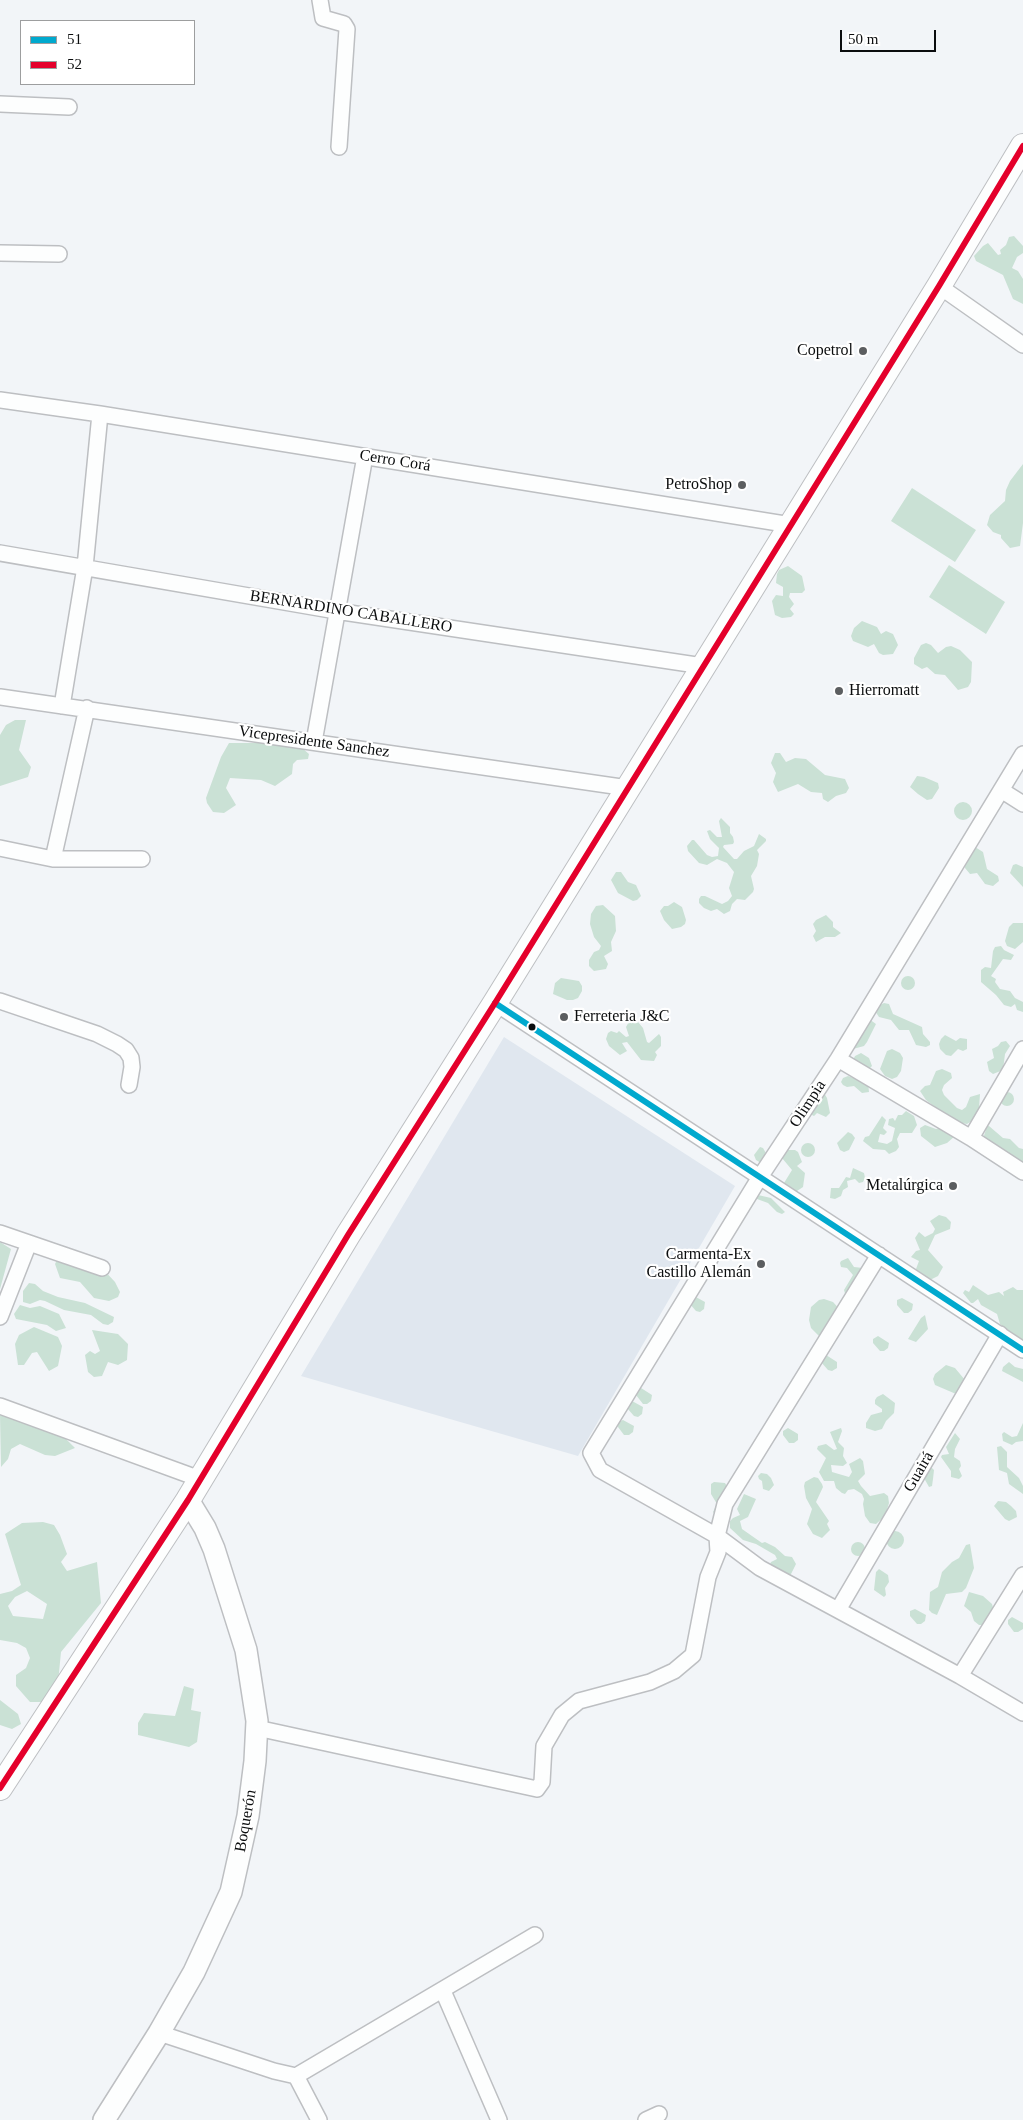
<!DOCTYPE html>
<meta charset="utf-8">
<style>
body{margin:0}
#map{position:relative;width:1023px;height:2120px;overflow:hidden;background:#f2f5f8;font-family:Georgia,serif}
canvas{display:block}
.legend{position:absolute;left:20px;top:20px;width:175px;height:65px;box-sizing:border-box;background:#fff;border:1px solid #9d9e9f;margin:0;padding:6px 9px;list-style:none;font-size:15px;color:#0b0d0e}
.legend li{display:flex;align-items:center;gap:10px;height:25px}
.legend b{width:25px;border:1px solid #9d9e9f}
.scale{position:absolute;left:840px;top:30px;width:96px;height:22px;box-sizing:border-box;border:2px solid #0b0d0e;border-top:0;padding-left:6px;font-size:15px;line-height:18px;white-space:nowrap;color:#0b0d0e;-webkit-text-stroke:4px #fff;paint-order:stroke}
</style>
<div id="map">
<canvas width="1023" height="2120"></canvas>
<ul class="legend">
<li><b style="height:6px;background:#00a9ce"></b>51</li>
<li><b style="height:6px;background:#e4002b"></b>52</li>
</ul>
<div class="scale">50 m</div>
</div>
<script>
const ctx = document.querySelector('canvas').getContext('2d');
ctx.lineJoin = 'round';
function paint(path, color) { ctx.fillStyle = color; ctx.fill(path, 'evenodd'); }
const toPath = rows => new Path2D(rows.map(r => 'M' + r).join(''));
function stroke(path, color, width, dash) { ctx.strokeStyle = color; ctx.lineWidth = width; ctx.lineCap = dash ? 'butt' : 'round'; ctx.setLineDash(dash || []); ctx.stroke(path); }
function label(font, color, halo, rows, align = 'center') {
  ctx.font = font + ' Georgia,serif'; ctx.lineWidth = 4.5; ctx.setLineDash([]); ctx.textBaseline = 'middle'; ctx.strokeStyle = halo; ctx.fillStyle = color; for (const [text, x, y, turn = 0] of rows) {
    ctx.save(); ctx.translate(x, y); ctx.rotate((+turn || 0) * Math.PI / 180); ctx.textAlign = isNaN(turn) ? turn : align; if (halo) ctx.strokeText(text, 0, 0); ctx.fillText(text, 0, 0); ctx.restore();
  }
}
paint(toPath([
 [504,1037,735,1186,578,1456,301,1376]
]), '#e0e7ef');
paint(toPath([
 [1014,236,1023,246,1023,253,1017,257,1012,268,1018,271,1023,279,1023,304,1013,299,1003,275,976,261,974,256,983,246,988,243,998,255,1001,254,1000,250,1006,245,1009,237],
 [1023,464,1023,523,1020,546,1010,548,1001,538,1001,535,993,532,987,525,990,515,1005,501,1006,490,1010,481],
 [912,488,976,530,955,562,891,521],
 [949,565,1005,602,986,634,929,597],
 [788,566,802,576,805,590,802,593,790,593,789,597,794,604,790,609,794,614,791,617,782,618,775,615,772,601,776,595,783,596,783,587,776,583,777,574,779,570],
 [862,621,877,627,881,634,886,631,893,634,898,645,893,654,883,655,879,653,874,644,868,647,853,641,851,636,854,628],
 [926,643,931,645,938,653,946,647,951,646,960,650,972,662,971,682,968,687,958,690,945,675,935,674,927,667,922,669,914,664,914,658,921,645],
 [15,720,26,720,19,750,31,767,28,777,0,786,0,735,6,725],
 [229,743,271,743,286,747,302,748,309,754,308,759,297,760,293,764,292,774,275,786,261,780,230,778,226,788,236,805,224,813,213,812,207,803,206,798,221,757],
 [775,753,780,753,786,762,795,758,806,759,825,775,845,779,849,788,846,793,836,796,828,802,823,799,822,793,811,792,798,784,778,792,773,782,776,773,771,763],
 [917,776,924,777,938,783,939,788,932,799,927,800,918,794,910,787],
 '954 811a9 9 0 1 1 18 0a9 9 0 1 1-18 0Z',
 [721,818,730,827,730,833,733,837,734,842,733,844,724,845,723,847,734,859,737,859,744,851,754,846,759,834,766,839,766,841,757,850,759,854,757,866,751,876,754,889,753,892,745,900,737,899,732,904,730,911,724,914,717,909,711,911,704,908,699,903,699,899,701,896,705,896,722,904,728,901,732,896,729,888,734,872,727,863,717,859,707,865,699,863,688,851,687,846,692,840,694,840,707,855,712,857,718,856,719,848,710,839,707,831,710,830,717,837,722,837,719,821],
 [975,847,983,852,987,869,998,876,999,881,993,886,985,884,977,873,970,874,965,868,964,865],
 [1016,864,1023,867,1023,887,1010,873,1013,865],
 [616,872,621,872,628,882,636,885,641,896,637,900,633,901,618,893,611,880],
 [674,902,682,907,686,920,685,924,681,927,672,929,664,920,660,911,664,906,668,906],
 [603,905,615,916,616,931,611,942,612,951,604,956,608,964,606,969,594,971,589,966,589,960,594,952,599,950,601,946,594,937,590,924,591,914,596,906],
 [826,915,833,922,833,927,841,933,835,937,825,937,816,942,813,936,816,931,813,924,816,920],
 [1013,923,1023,923,1023,942,1015,949,1007,946,1005,941,1009,927],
 [1001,946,1004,950,1014,955,1011,960,1003,959,991,976,996,979,995,982,1000,989,1010,991,1015,998,1023,1002,1023,1012,1017,1010,1015,1004,1011,1007,1004,1005,996,995,981,982,981,970,985,967,991,968,993,951,995,947],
 '901 983a7 7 0 1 1 14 0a7 7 0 1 1-14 0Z',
 [561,978,579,981,582,986,582,991,578,998,573,1000,567,1000,553,994,555,983],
 [884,1003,889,1004,893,1014,922,1027,923,1034,930,1042,930,1045,926,1047,916,1045,909,1030,899,1030,891,1020,879,1017,875,1011,877,1007],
 [869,1019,876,1024,867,1042,864,1046,853,1049],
 [630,1020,638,1022,643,1028,647,1042,649,1043,659,1034,661,1037,661,1046,655,1052,657,1055,654,1061,641,1060,627,1042,622,1043,627,1051,620,1055,609,1046,606,1039,608,1033,611,1031,617,1033,619,1031,626,1037,629,1036,626,1027],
 [945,1035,956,1041,960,1038,967,1039,967,1049,963,1051,958,1049,951,1056,946,1055,940,1049,939,1044,941,1039],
 [1006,1041,1010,1046,1005,1054,1003,1070,993,1074,989,1071,987,1062,994,1058,992,1049,998,1046,1001,1042],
 [892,1049,900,1053,903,1058,901,1071,897,1077,892,1079,885,1076,880,1069,887,1051],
 [861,1053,869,1058,872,1066,870,1068,865,1069,853,1060,855,1056],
 [942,1069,951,1073,952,1078,944,1085,942,1090,944,1095,957,1108,962,1110,966,1107,970,1097,980,1094,979,1109,975,1119,967,1124,956,1122,943,1113,926,1100,920,1091,925,1086,930,1085,936,1071],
 [848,1076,868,1083,869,1092,862,1093,854,1086,847,1087,843,1085,841,1082,843,1078],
 '1000 1099a7 7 0 1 1 14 0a7 7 0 1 1-14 0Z',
 [824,1093,827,1098,830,1113,826,1117,817,1113,814,1116,810,1114],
 [906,1111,914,1116,917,1125,912,1133,900,1133,897,1139,899,1147,896,1151,889,1154,885,1150,873,1149,863,1141,865,1137,869,1136,882,1116,886,1120,883,1128,887,1132,884,1135,880,1134,878,1142,887,1144,892,1141,895,1128,888,1125,889,1119,893,1118,895,1121,898,1115,902,1115],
 [925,1125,936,1129,941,1128,955,1136,947,1143,935,1147,921,1136,920,1128],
 [987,1126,989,1126,1003,1138,1010,1139,1019,1148,1023,1149,1023,1165,983,1139],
 [848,1132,852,1134,855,1138,849,1150,844,1152,840,1150,837,1143],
 '801 1150a7 7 0 1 1 14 0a7 7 0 1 1-14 0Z',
 [760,1147,763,1148,767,1155,761,1163,756,1160,754,1155],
 [785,1150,795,1150,798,1152,802,1162,797,1166,805,1173,803,1187,794,1193,787,1189,784,1183,792,1170,782,1158,781,1153],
 [853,1168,864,1173,865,1178,863,1182,859,1183,855,1179,847,1181,848,1187,843,1190,841,1196,835,1199,830,1198,831,1188,839,1188,846,1177,850,1178],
 [758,1195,771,1198,785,1212,782,1214,777,1212,768,1203,757,1199,756,1196],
 [939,1215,946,1217,951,1222,950,1229,935,1235,928,1250,943,1267,938,1276,930,1280,922,1278,916,1269,919,1261,911,1257,916,1251,920,1250,915,1238,919,1232,925,1237,933,1233,935,1229,930,1221],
 [0,1242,11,1249,0,1289],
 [848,1258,854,1267,863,1268,846,1297,844,1290,853,1275,847,1268,841,1267,840,1263,841,1261],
 [57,1260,102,1268,115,1282,120,1292,118,1297,109,1301,94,1298,80,1282,60,1278,55,1264],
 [29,1283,35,1284,43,1291,58,1297,85,1303,114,1317,113,1322,108,1325,103,1324,91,1315,64,1310,45,1301,40,1300,30,1304,23,1302,23,1291],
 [973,1285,988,1295,999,1292,1004,1296,1003,1292,1013,1287,1017,1290,1023,1290,1023,1339,1020,1340,1007,1331,1000,1324,997,1314,981,1305,978,1299,973,1303,971,1303,963,1293,965,1290,969,1292],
 [694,1296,705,1302,704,1309,700,1312,696,1311,689,1303],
 [902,1298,913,1304,912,1310,908,1313,904,1313,897,1305,897,1300],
 [824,1299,833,1302,843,1313,820,1337,811,1328,809,1320,811,1307,819,1300],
 [20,1305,30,1308,40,1306,59,1314,66,1328,56,1331,47,1325,16,1319,14,1314],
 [925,1315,928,1329,916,1342,908,1339,921,1318],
 [34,1327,58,1337,62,1346,58,1366,49,1371,37,1352,32,1353,24,1365,18,1365,15,1344,19,1335],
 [92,1330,118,1334,128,1344,127,1360,118,1365,108,1362,102,1376,94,1377,88,1372,85,1355,90,1351,95,1354,100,1351],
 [878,1336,889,1343,888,1348,884,1351,880,1351,873,1343,873,1339],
 [826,1355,837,1362,837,1368,832,1371,828,1370,821,1362,822,1358],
 [1009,1362,1015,1367,1023,1369,1023,1382,1002,1371,1003,1367],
 [946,1365,955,1368,965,1380,961,1390,956,1394,935,1385,933,1379,935,1374],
 [641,1388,652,1395,651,1401,647,1404,643,1404,636,1395,637,1391],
 [883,1394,895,1403,894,1413,886,1421,882,1429,875,1431,866,1428,866,1423,871,1415,882,1412,882,1409,875,1404,875,1400,877,1397],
 [632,1401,643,1407,642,1414,638,1417,634,1416,627,1408,627,1404],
 [0,1415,61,1434,75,1448,55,1456,45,1455,20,1444,11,1449,8,1459,1,1467],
 [623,1420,634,1426,633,1432,629,1435,624,1435,618,1427,618,1422],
 [1023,1423,1023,1441,1016,1442,1012,1445,1003,1441,1002,1434,1004,1432,1012,1437,1017,1436],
 [788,1428,798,1434,798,1440,794,1443,789,1443,783,1435,783,1431],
 [841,1428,842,1431,838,1442,844,1448,843,1456,847,1463,843,1466,831,1465,832,1472,849,1477,852,1472,849,1464,860,1458,863,1461,865,1474,858,1481,861,1486,870,1496,884,1493,888,1496,889,1503,885,1516,876,1524,870,1523,865,1516,863,1504,864,1499,862,1494,854,1489,848,1490,845,1494,842,1493,836,1488,834,1481,824,1481,819,1472,826,1458,817,1449,818,1446,826,1444,834,1450,837,1449,830,1432],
 [955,1433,960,1439,955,1449,954,1457,960,1461,961,1466,959,1469,962,1476,959,1479,951,1477,951,1471,941,1457,942,1455,949,1454,946,1447],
 [1001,1446,1007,1452,1007,1467,1019,1478,1023,1486,1023,1494,1009,1484,1007,1473,999,1470,997,1447],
 [931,1467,934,1470,933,1479,932,1486,929,1487,924,1478],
 [761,1473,767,1474,771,1478,774,1485,769,1491,763,1489,762,1481,759,1479,758,1476],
 [814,1477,818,1478,822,1484,823,1487,816,1502,829,1521,827,1524,830,1530,822,1538,813,1534,807,1524,812,1509,806,1498,804,1486,805,1482],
 [714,1482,725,1483,728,1488,717,1516,713,1512,717,1504,711,1494,711,1484],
 [744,1494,756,1499,748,1517,740,1521,742,1529,762,1543,765,1542,775,1547,785,1556,792,1557,796,1564,791,1574,788,1575,767,1572,771,1562,777,1559,775,1555,756,1544,743,1540,730,1528,730,1521,733,1518,740,1515,737,1509],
 [998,1501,1006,1502,1011,1506,1016,1511,1017,1517,1009,1521,1005,1519,994,1506],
 [43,1522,54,1525,60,1535,67,1554,61,1562,67,1571,97,1562,101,1603,61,1652,57,1693,50,1702,30,1702,16,1686,16,1675,26,1668,30,1658,26,1648,17,1643,0,1640,0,1594,12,1591,21,1585,5,1534,22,1523],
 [27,1591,47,1604,43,1619,13,1616,8,1606,15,1597],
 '886 1540a9 9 0 1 1 18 0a9 9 0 1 1-18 0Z',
 '851 1549a7 7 0 1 1 14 0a7 7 0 1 1-14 0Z',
 [970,1544,974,1568,966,1588,962,1592,946,1594,937,1615,932,1613,929,1610,930,1592,938,1587,942,1572,952,1562,959,1558,966,1545],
 [879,1569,888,1575,889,1582,885,1588,886,1595,884,1597,874,1590,876,1572],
 [969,1592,983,1596,992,1604,994,1611,989,1625,979,1625,974,1621,971,1612,964,1606],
 [915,1609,926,1615,925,1621,921,1624,917,1624,910,1616,910,1611],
 [1012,1617,1023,1623,1023,1629,1018,1632,1014,1632,1008,1624,1008,1620],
 [184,1686,194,1689,191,1710,201,1712,197,1742,189,1747,138,1735,138,1723,144,1713,175,1716],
 [0,1700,18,1714,21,1724,12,1729,0,1725]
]), '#cae1d5');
const street = toPath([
 [320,0,323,18,344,24,347,29,339,147],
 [0,104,69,107],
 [0,253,59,254],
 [939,286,1023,345],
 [0,400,100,414,791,525],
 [0,553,336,611,703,666],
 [0,697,628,788],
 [62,706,85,567,100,414],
 [314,742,365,456],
 [1023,754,838,1059,760,1177,591,1453,600,1470,717,1536,760,1568,960,1676,1023,1713],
 [1001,790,1023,804],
 [0,848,53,859,87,708],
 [53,859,142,859],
 [0,1001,97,1034,117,1044,126,1050,131,1058,132,1067,129,1085],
 [495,1003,1023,1350],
 [838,1059,971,1138,1023,1172],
 [971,1138,1023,1049],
 [0,1233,102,1268],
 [0,1317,29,1243],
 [0,1406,200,1479],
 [838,1610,1000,1334],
 [960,1676,1023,1575],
 [257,1728,537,1789,542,1782,544,1746,562,1715,579,1701,650,1682,674,1671,693,1655,708,1577,718,1552,717,1536,725,1504,879,1255],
 [443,1991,499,2120],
 [159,2033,274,2071,296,2076,535,1935],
 [296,2076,319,2120],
 [646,2120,659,2114]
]);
const secondary = toPath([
 [104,2120,159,2033,194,1972,231,1892,248,1816,255,1761,257,1721,246,1650,214,1549,205,1528,188,1500]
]);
const primary = toPath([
 [0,1788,188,1500,348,1235,495,1003,939,286,1023,146]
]);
stroke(street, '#bdbfc2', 18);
stroke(secondary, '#bdbfc2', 24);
stroke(primary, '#bdbfc2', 26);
stroke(street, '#fdfefe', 15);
stroke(secondary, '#fdfefe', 21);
stroke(primary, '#fdfefe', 24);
stroke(toPath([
 [495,1003,1023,1350]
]), '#00a9ce', 6);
stroke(toPath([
 [0,1788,188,1500,348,1235,495,1003,939,286,1023,146]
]), '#e4002b', 6);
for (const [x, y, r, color] of [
 [863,351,5,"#5c5e60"],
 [742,485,5,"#5c5e60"],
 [839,691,5,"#5c5e60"],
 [564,1017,5,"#5c5e60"],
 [532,1027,4.5,"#0b0d0e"],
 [953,1186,5,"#5c5e60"],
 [761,1264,5,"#5c5e60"]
]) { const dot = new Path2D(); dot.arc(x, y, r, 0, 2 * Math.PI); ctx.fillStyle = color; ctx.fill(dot); stroke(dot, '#fff', 2); }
label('16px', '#0b0d0e', '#fff', [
 ["Copetrol",853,351],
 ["PetroShop",732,485],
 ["Hierromatt",849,691,"left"],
 ["Ferreteria J&C",574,1017,"left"],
 ["Metalúrgica",943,1186],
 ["Carmenta-Ex",751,1255],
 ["Castillo Alemán",751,1273]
], 'right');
label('16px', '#0b0d0e', '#fff', [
 ["Cerro Corá",395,461,9],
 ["BERNARDINO CABALLERO",351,612,9],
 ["Vicepresidente Sanchez",314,742,8],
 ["Olimpia",808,1104,-57],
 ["Guairá",919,1472,-60],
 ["Boquerón",246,1821,-80]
]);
</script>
